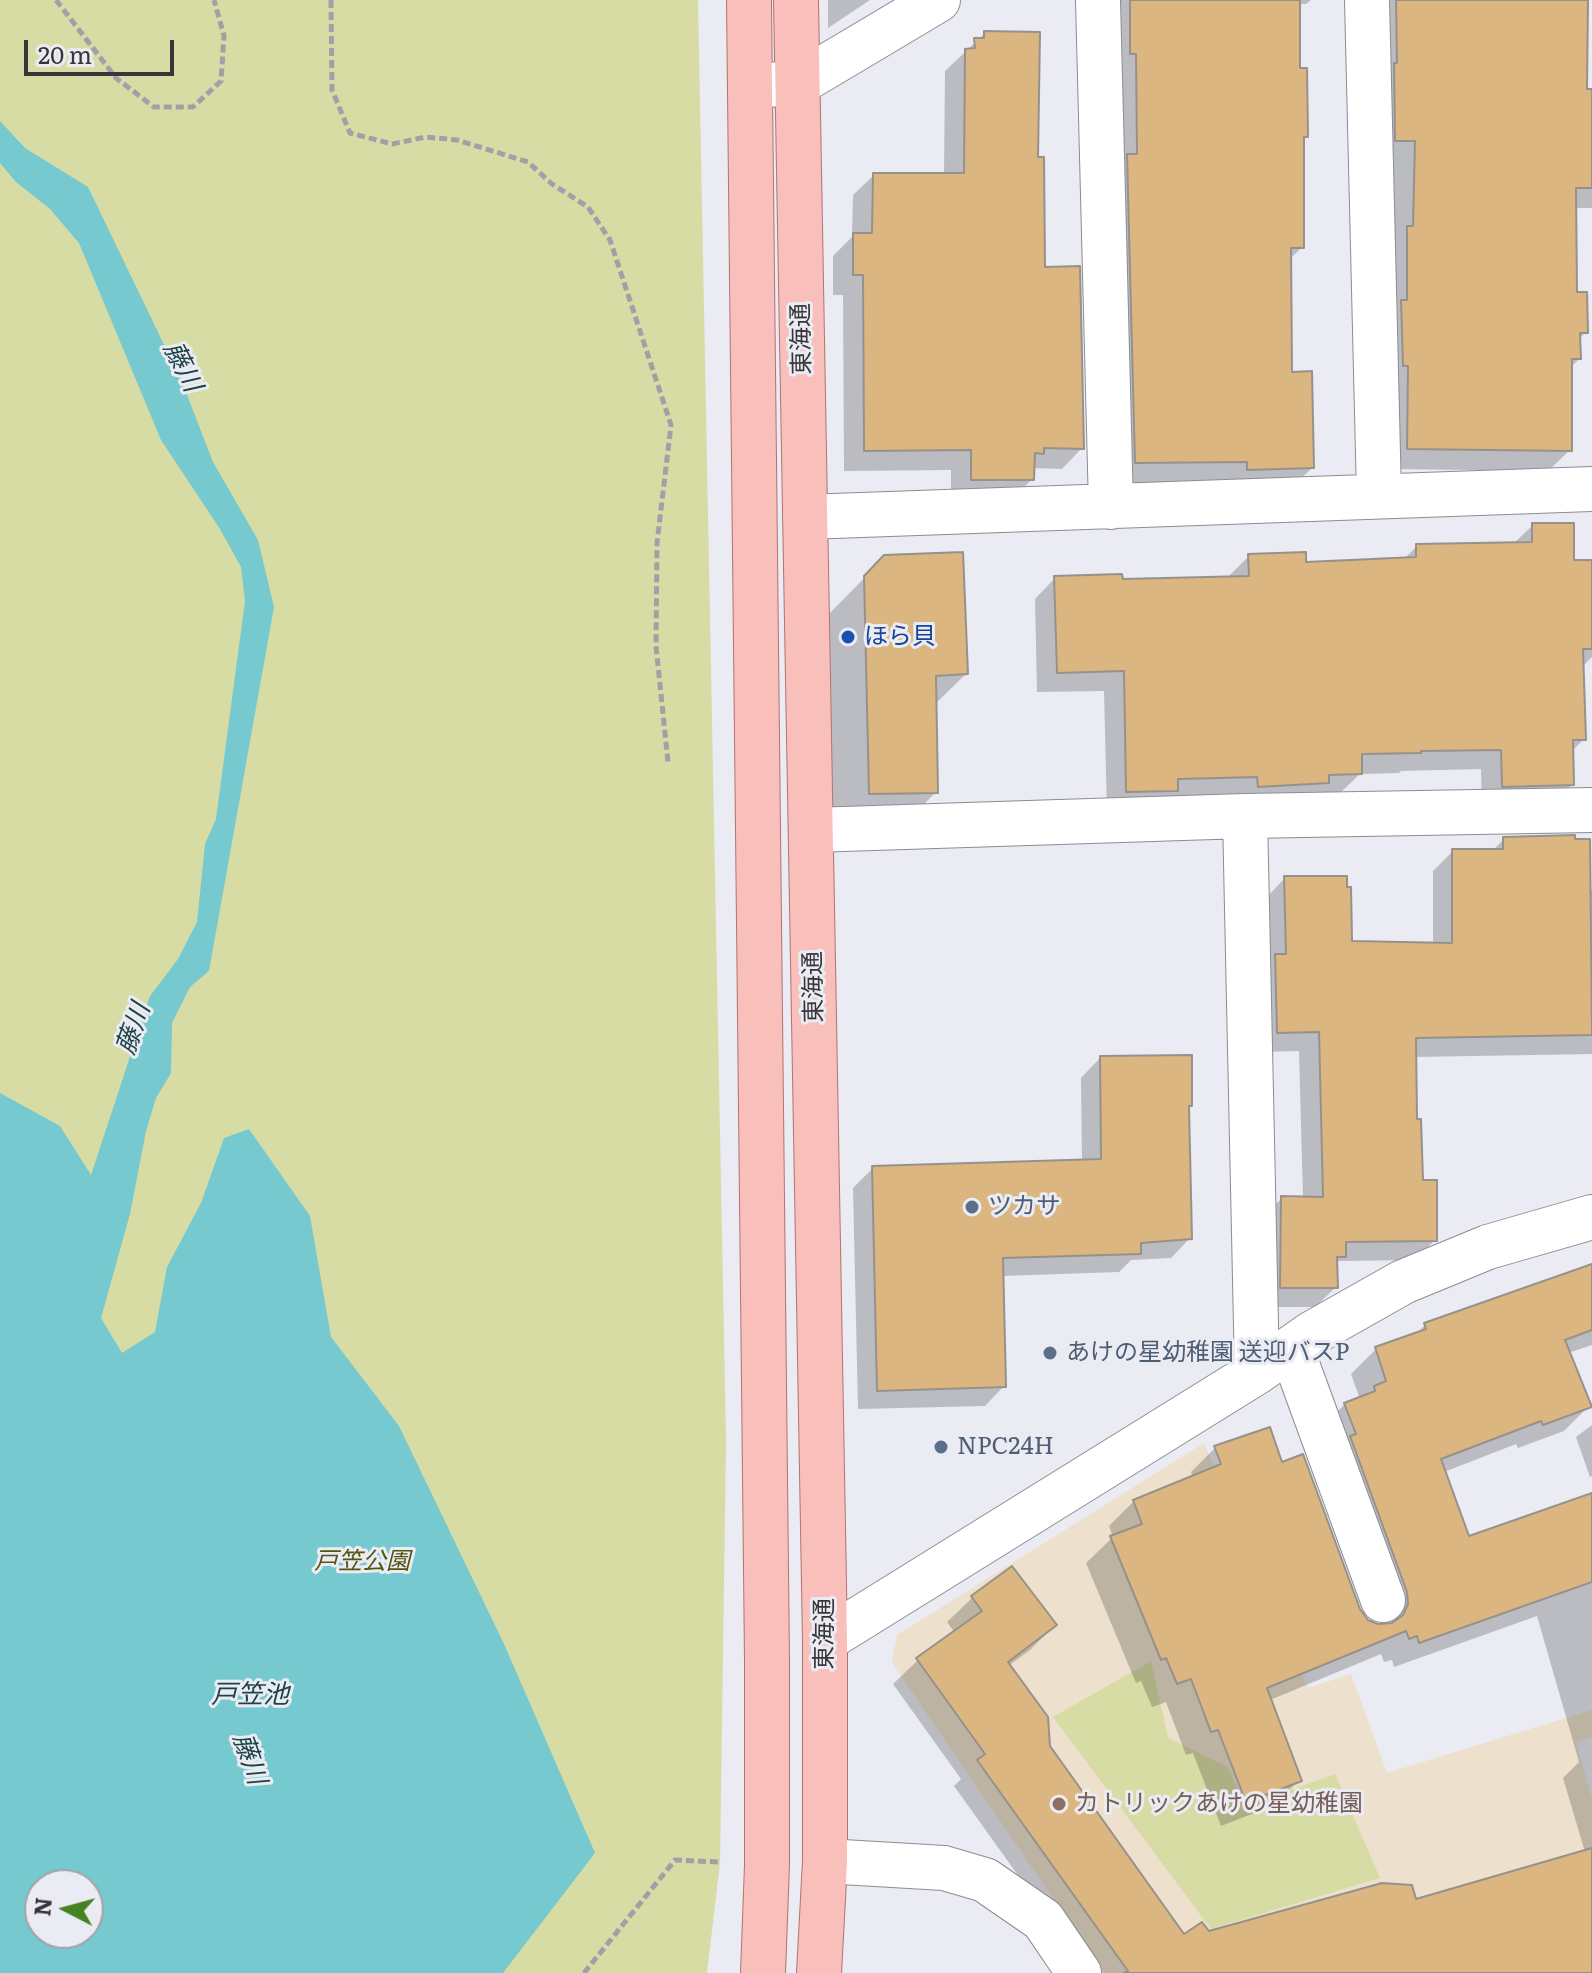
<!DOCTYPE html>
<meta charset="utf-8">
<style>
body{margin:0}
#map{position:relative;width:1592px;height:1973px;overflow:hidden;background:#eaebf3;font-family:Literata,serif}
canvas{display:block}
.north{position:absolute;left:24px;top:1869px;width:80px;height:80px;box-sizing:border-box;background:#eaebf3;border:2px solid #a2a3a9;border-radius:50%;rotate:276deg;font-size:22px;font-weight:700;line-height:32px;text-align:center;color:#363639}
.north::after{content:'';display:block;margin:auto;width:28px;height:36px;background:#458220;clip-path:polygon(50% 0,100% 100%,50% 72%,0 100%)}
.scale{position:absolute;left:24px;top:40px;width:150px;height:36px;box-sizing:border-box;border:4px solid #363639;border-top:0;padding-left:10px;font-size:24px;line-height:28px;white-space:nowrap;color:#363639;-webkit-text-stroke:6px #eaebf3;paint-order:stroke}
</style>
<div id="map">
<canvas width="1592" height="1973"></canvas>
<div class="north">N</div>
<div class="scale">20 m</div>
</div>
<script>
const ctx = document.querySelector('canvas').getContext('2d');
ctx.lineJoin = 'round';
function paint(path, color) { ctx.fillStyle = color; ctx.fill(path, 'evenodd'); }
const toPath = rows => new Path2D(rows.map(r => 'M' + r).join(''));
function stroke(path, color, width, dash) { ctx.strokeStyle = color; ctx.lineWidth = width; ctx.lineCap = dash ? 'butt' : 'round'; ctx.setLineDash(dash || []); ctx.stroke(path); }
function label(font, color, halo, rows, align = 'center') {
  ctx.font = font + ' Literata,"Noto Sans JP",serif'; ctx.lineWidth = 6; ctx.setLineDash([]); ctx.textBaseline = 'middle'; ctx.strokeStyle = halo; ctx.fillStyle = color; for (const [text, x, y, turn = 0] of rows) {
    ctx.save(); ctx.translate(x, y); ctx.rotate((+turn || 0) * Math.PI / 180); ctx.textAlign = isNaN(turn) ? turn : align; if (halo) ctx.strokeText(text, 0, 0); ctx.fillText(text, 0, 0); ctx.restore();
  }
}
paint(toPath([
 [1204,1443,1308,1688,1351,1674,1387,1773,1592,1710,1592,1737,1576,1742,1592,1798,1592,1940,1350,1973,1104,1973,892,1663,897,1635]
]), '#ede0cc');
paint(toPath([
 [0,0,698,0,726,1441,720,1863,707,1973,0,1973],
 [40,1885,88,1885,88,1933,40,1933],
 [1151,1661,1168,1738,1228,1767,1244,1807,1335,1774,1380,1878,1211,1929,1053,1717]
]), '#d7dca5');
paint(toPath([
 [0,121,25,148,88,187,182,382,213,462,258,540,274,607,209,971,190,987,172,1023,171,1073,156,1098,146,1131,130,1214,101,1318,122,1353,155,1332,167,1267,201,1203,224,1138,249,1129,310,1216,331,1337,399,1426,504,1644,595,1853,503,1973,0,1973,0,1093,60,1126,91,1175,150,996,178,959,197,922,205,844,216,819,245,601,241,567,220,529,161,440,79,243,50,209,16,182,0,163],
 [88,1885,88,1933,40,1933,40,1885]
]), '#75c9cf');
paint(toPath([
 [828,0,870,0,828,28],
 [1115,0,1311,0,1306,4,1298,4,1298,70,1306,136,1302,141,1302,247,1289,260,1290,374,1312,468,1289,490,1113,485],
 [1376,0,1586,0,1584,91,1592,91,1592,208,1574,208,1575,294,1586,332,1578,340,1579,359,1570,368,1570,450,1548,471,1387,469,1394,161,1375,161],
 [985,33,1036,159,1043,269,1082,448,1062,469,1032,468,1032,479,1012,500,951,500,951,470,844,471,843,295,833,295,833,256,852,237,853,195,874,175,944,175,945,71],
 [1533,525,1572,562,1592,562,1592,657,1581,668,1584,739,1571,752,1572,785,1551,805,1482,806,1481,769,1401,771,1399,773,1360,774,1340,793,1107,812,1104,691,1037,692,1035,599,1055,578,1121,581,1228,577,1249,556,1304,564,1403,560,1417,546,1513,544],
 [885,557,966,674,934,705,936,792,895,833,829,834,824,619],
 [1504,839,1592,890,1592,1054,1414,1057,1415,1121,1421,1182,1435,1240,1415,1260,1339,1261,1335,1264,1336,1287,1315,1307,1261,1307,1261,1219,1282,1198,1303,1198,1299,1051,1258,1052,1265,899,1285,878,1350,943,1433,944,1433,871,1453,851,1492,851],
 [1100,1058,1190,1105,1187,1108,1190,1238,1171,1258,1131,1260,1119,1272,1002,1276,1004,1386,985,1406,858,1409,853,1188,873,1168,1082,1161,1081,1078],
 [1592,1266,1592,1345,1568,1353,1589,1406,1564,1431,1518,1448,1516,1444,1444,1472,1468,1539,1592,1537,1592,1973,1088,1973,954,1786,961,1779,893,1684,918,1660,955,1633,947,1622,972,1598,1012,1568,1055,1625,1030,1650,1008,1666,1049,1747,1184,1936,1414,1901,1585,1852,1563,1778,1579,1762,1537,1616,1394,1667,1392,1660,1384,1662,1381,1654,1270,1700,1299,1780,1275,1805,1221,1826,1193,1753,1186,1755,1166,1702,1152,1707,1141,1681,1136,1683,1086,1563,1113,1537,1109,1526,1134,1501,1193,1478,1191,1472,1216,1447,1281,1465,1358,1610,1366,1621,1383,1626,1320,1429,1345,1404,1360,1399,1351,1374,1376,1349,1415,1335,1425,1325],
 [1592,1425,1592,1476,1590,1477,1576,1437]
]), '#0003');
const building = toPath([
 [1130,0,1300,0,1300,68,1307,68,1308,137,1304,137,1304,248,1291,248,1292,372,1312,371,1314,468,1247,470,1247,462,1135,463,1127,154,1137,154,1136,54,1130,54,1130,0],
 [1396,0,1588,0,1587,89,1592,89,1592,188,1576,188,1577,292,1587,292,1588,333,1580,333,1581,359,1572,359,1572,451,1407,449,1408,366,1403,366,1401,300,1407,300,1407,226,1413,226,1415,141,1395,141,1394,63,1397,63,1396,0],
 [984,31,1040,32,1038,157,1044,157,1045,267,1080,266,1084,449,1044,448,1044,454,1035,453,1034,480,971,480,971,450,864,451,863,275,853,275,853,233,872,233,873,173,964,173,965,49,975,48,974,38,984,38,984,31],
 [1532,523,1574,523,1574,560,1592,560,1592,649,1583,649,1586,740,1573,740,1574,785,1502,787,1501,750,1421,751,1421,753,1362,754,1362,774,1329,775,1329,783,1258,787,1257,777,1178,779,1178,791,1126,792,1124,671,1057,673,1054,576,1122,574,1123,579,1249,576,1248,554,1306,552,1306,562,1416,557,1416,544,1532,542,1532,523],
 [963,552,968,674,936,676,938,793,869,794,864,576,884,555,963,552],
 [1575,835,1575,839,1590,839,1592,1035,1416,1038,1417,1119,1421,1119,1423,1180,1437,1180,1437,1241,1346,1242,1346,1257,1337,1257,1338,1288,1280,1288,1281,1196,1323,1197,1319,1032,1277,1033,1275,954,1286,954,1284,876,1347,876,1347,887,1351,887,1352,941,1452,943,1452,849,1503,849,1503,837,1575,835],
 [1192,1055,1192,1106,1189,1106,1192,1239,1141,1243,1141,1254,1003,1258,1006,1387,877,1391,872,1166,1101,1159,1100,1056,1192,1055],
 [1592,1264,1592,1330,1565,1340,1592,1407,1543,1425,1541,1421,1441,1459,1469,1536,1592,1493,1592,1582,1419,1643,1417,1636,1409,1639,1406,1631,1267,1688,1302,1781,1246,1802,1218,1730,1211,1732,1191,1679,1177,1684,1166,1658,1161,1660,1110,1536,1142,1524,1133,1500,1221,1464,1214,1446,1270,1427,1282,1462,1303,1454,1360,1609,1368,1620,1378,1624,1392,1623,1403,1615,1408,1604,1407,1592,1350,1436,1356,1434,1344,1403,1375,1391,1374,1386,1386,1381,1375,1347,1426,1329,1424,1323,1592,1264],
 [1012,1566,1057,1625,1008,1662,1048,1717,1050,1746,1184,1934,1202,1922,1209,1931,1382,1883,1412,1885,1416,1899,1592,1848,1592,1973,1124,1973,1128,1971,977,1760,985,1754,916,1658,982,1611,971,1596,1012,1566]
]);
paint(building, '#dcb681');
stroke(building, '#96918a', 2);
const minor = toPath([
 [1098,0,1111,507],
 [1367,0,1379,495],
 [805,517,1592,489],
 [1245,816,1592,810],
 [812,830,1245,816,1257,1372],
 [1291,1348,1383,1600],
 [825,1640,1257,1372,1311,1334,1403,1282,1488,1247,1592,1217],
 [825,1861,944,1868,985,1880,1043,1920,1079,1973]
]);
const tertiary = toPath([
 [750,85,797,84,938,0]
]);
const primary = toPath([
 [749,0,767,1660,767,1865,763,1973],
 [796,0,825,1640,825,1861,819,1973]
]);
stroke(minor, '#8b8c94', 46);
stroke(tertiary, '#8b8c94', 46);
stroke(primary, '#b27370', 46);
stroke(toPath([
 [56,0,116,78,154,107,193,107,221,81,224,36,214,0],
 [331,0,332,90,350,133,392,144,426,137,457,140,528,162,552,184,588,207,610,240,671,425,657,543,656,646,668,762],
 [584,1973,675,1860,718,1862]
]), '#a0a1a7', 5, [8, 4]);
stroke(minor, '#fff', 44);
stroke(tertiary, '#fff', 44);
stroke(primary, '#f8bfbb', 44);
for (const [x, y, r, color] of [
 [848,637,8,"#1a4fb4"],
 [972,1207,8,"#5c6f8a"],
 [1050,1353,8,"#5c6f8a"],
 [941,1447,8,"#5c6f8a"],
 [1059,1804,8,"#8d6e63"]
]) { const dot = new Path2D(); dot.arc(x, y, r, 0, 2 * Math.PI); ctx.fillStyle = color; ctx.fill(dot); stroke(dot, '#eaebf3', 3); }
label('24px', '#363639', '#eaebf3', [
 ["東海通",802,339,-91],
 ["東海通",814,987,-91],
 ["東海通",825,1634,-90]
]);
label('24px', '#164399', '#eaebf3', [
 ["ほら貝",864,637]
], 'left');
label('24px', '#4e5e75', '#eaebf3', [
 ["ツカサ",988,1207],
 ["あけの星幼稚園 送迎バスP",1066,1353],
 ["NPC24H",957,1447]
], 'left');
label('italic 24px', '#53560d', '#eaebf3', [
 ["戸笠公園",362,1562]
]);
label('24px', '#785e54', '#eaebf3', [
 ["カトリックあけの星幼稚園",1075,1804]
], 'left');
label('italic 26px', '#1c4447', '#eaebf3', [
 ["藤川",182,367,63],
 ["藤川",134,1029,-71],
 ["戸笠池",250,1695],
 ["藤川",249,1759,71]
]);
</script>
